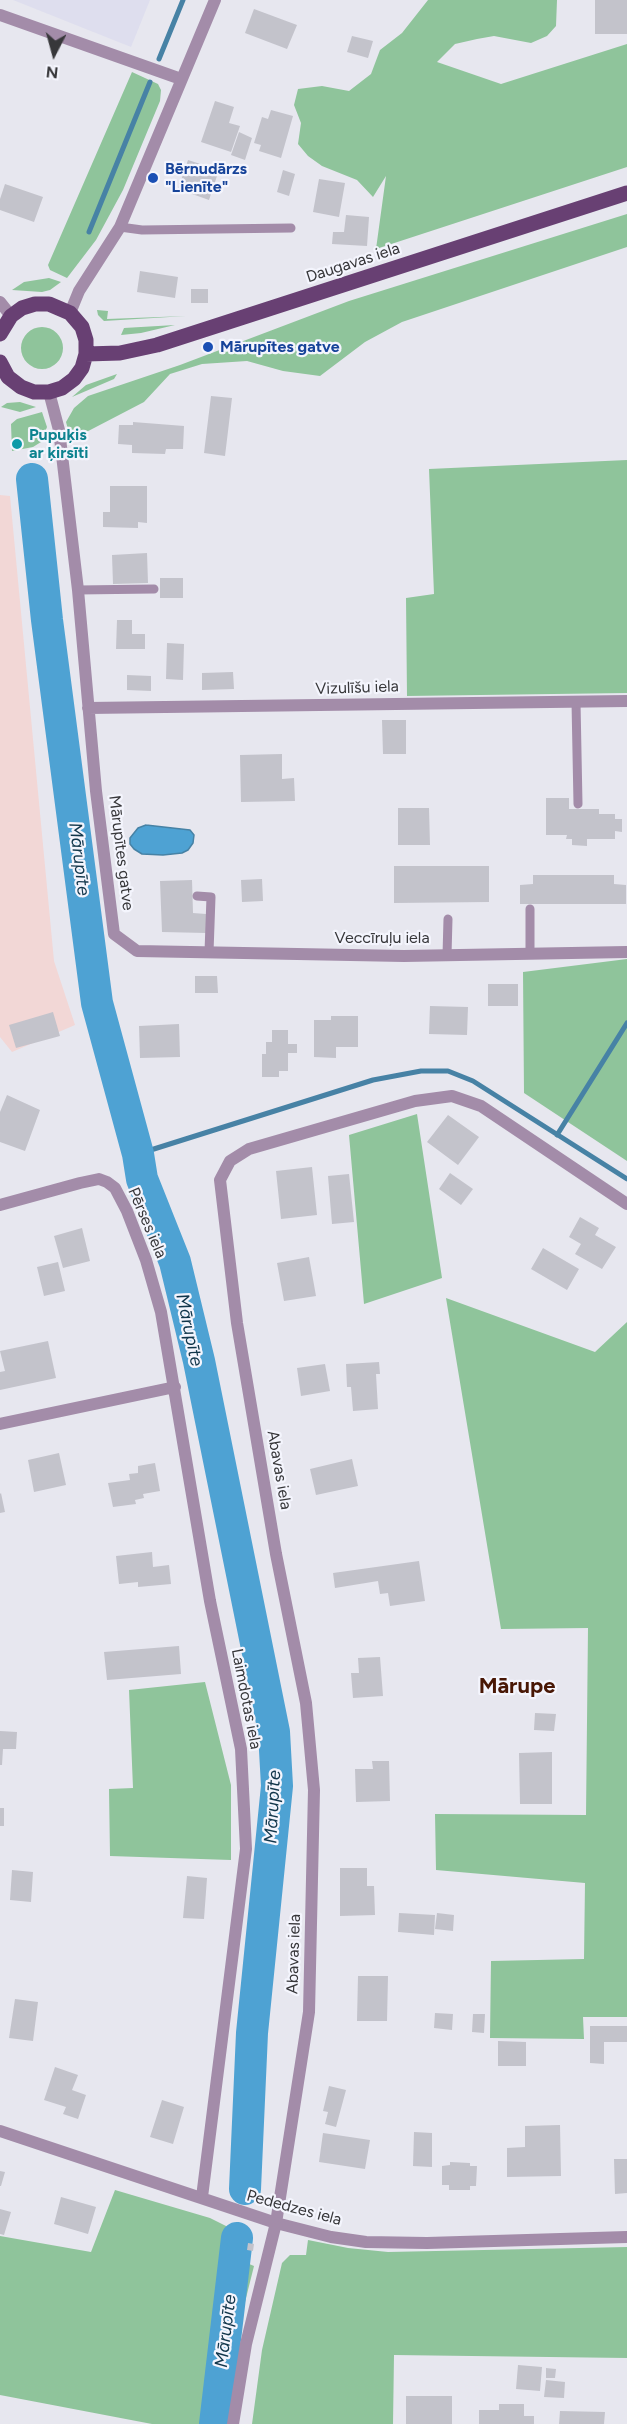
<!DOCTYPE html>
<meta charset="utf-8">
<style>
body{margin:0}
#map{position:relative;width:627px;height:2424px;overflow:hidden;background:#e7e7ef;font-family:Figtree,sans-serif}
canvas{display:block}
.north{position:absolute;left:24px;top:24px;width:60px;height:60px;-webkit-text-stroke:4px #f4f5fd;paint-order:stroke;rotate:186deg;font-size:16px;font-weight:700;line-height:24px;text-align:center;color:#37373a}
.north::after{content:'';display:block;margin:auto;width:21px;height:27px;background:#37373a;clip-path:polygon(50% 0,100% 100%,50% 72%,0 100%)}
</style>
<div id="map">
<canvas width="627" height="2424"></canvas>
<div class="north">N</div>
</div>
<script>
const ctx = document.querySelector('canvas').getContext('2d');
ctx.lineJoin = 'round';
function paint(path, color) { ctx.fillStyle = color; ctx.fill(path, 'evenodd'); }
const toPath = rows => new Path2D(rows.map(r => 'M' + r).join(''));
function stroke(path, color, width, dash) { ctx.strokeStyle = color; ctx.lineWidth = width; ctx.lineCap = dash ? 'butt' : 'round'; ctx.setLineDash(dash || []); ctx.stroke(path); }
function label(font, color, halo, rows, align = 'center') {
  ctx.font = font + ' Figtree,sans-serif'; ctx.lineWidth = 4.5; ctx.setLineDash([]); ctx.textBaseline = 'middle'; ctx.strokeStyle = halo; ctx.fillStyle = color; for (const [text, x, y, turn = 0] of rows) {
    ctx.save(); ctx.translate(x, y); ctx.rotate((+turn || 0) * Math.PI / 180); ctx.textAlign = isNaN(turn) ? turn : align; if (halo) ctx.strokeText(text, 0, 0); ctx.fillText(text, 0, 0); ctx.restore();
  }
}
paint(toPath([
 [13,0,150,0,131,47]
]), '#dedeee');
paint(toPath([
 [0,495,10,496,54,961,75,1025,12,1052,0,1037]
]), '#f2d7d6');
paint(toPath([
 [428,0,557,0,556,26,547,36,531,43,494,36,477,39,455,44,437,62,501,84,627,44,627,167,376,249,386,176,373,197,357,180,322,166,308,156,298,144,301,123,294,105,298,89,322,86,349,91,371,74,380,50,402,33],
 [132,72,158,84,161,90,160,101,123,190,96,240,67,278,50,270,48,265],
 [627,214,627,247,402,322,365,342,320,376,283,371,247,361,202,364,170,374,144,402,71,440,66,422,74,408,88,396,180,365,349,301],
 [49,278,61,282,50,290,42,292,12,290,24,282],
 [97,310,108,311,107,319,186,316,104,321,98,315],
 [175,325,141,333,121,335,124,328],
 '21 348a21 21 0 1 1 42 0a21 21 0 1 1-42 0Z',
 [117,374,114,379,72,397,86,385],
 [20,402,36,407,20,412,1,407,7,403],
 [42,412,47,427,41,442,33,447,12,451,11,424,17,419],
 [627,460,627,693,407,696,406,598,434,594,429,469],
 [627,959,627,1161,524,1093,523,972],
 [417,1114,442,1278,364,1304,349,1135],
 [446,1298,595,1352,627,1322,627,2017,583,2017,584,2039,490,2038,491,1961,584,1959,585,1883,436,1870,435,1814,586,1815,588,1628,501,1629],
 [205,1682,231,1785,231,1860,110,1856,109,1789,133,1788,129,1690],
 [115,2190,210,2218,246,2236,242,2261,254,2266,234,2346,222,2424,152,2424,0,2395,0,2236,91,2252],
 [308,2240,348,2248,388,2252,627,2247,627,2358,394,2355,393,2424,252,2424,262,2350,282,2263,290,2255,306,2255]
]), '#8fc49b');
const water = toPath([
 [146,825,190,830,194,835,193,843,188,850,182,853,163,855,142,854,134,849,130,844,130,838,138,828,146,825]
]);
paint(water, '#4ea2d3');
stroke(water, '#4782a5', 1.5);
stroke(toPath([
 [159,59,183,0],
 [89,232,150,82],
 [557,1135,627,1023],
 [138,1154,373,1080,421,1071,448,1071,473,1081,627,1179]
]), '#4782a5', 5);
stroke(toPath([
 [32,479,47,620,97,1003,138,1154,142,1179,175,1262,199,1361,274,1732,277,1786,252,2033,245,2189],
 [215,2424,237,2238]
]), '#4ea2d3', 32);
paint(toPath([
 [595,0,627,0,627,34,595,34],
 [254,9,297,25,287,49,245,33],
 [352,36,373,41,368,58,347,52],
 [215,101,234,107,229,123,240,126,231,152,201,142],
 [271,110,293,116,281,158,259,151,261,145,254,143,262,117,268,119],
 [239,132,252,138,245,160,231,155],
 [188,160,219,170,209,200,178,189],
 [283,170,295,174,289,196,277,192],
 [319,179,345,183,339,217,313,212],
 [5,184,43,197,34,222,0,210,0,199],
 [346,215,369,217,367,246,332,244,333,232,344,232],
 [140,271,178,277,175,298,137,292],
 [191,289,208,289,208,303,191,303],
 [211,396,232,398,225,456,204,453],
 [133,422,184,426,183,449,166,449,165,454,132,453,132,445,118,444,119,425,133,425],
 [110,486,147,486,147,523,138,522,138,528,103,527,103,512,110,512],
 [147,553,148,583,113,584,112,555],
 [160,578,183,578,183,598,160,598],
 [117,620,132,620,132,634,145,634,145,649,116,649],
 [167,643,184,644,183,680,166,679],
 [233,672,234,689,202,690,202,673],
 [127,675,151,676,151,691,127,690],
 [382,720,406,720,406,754,383,754],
 [282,754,282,779,294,778,295,801,241,802,240,755],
 [546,798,569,798,569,809,599,809,599,814,615,814,615,819,622,819,622,832,615,831,615,839,587,839,587,846,572,845,572,839,566,839,567,835,546,835],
 [398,808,429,808,430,845,398,845],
 [394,866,489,866,489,902,394,903],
 [533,875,614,875,614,884,626,885,626,904,520,904,520,885,533,884],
 [262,879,263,901,242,902,241,880],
 [192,880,193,913,206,914,206,933,162,932,160,881],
 [195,976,217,976,218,993,195,993],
 [488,984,518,984,518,1006,488,1006],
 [430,1006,468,1007,467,1035,429,1034],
 [53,1012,60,1036,16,1048,9,1025],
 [331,1016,358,1016,358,1047,336,1047,336,1058,314,1057,314,1020,331,1020],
 [179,1024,180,1057,140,1058,139,1026],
 [272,1030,288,1030,288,1044,297,1044,297,1053,288,1053,288,1071,279,1071,279,1077,262,1077,262,1054,266,1054,266,1042,272,1042],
 [7,1095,40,1110,25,1151,0,1142,0,1112],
 [448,1115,479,1137,458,1165,427,1142],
 [312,1167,317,1215,281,1219,276,1171],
 [450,1173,473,1189,461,1205,439,1189],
 [349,1174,354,1222,332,1224,328,1176],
 [580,1217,599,1228,595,1235,616,1247,602,1269,575,1254,581,1244,569,1237],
 [82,1228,90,1261,63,1268,54,1236],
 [543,1248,579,1269,567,1290,531,1269],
 [309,1257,316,1296,284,1301,277,1263],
 [58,1262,65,1291,44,1296,37,1267],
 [48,1341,56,1378,0,1390,0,1372,5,1371,0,1351],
 [379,1362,380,1374,376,1374,378,1409,353,1411,351,1387,347,1387,346,1364],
 [325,1364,330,1391,301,1396,297,1368],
 [59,1453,66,1485,34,1492,28,1460],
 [352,1459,358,1486,316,1495,310,1469],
 [155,1463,160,1491,143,1494,144,1498,135,1500,136,1504,113,1507,108,1483,130,1480,129,1474,138,1473,138,1466],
 [1,1493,5,1512,0,1513,0,1494],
 [152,1552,153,1567,169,1565,171,1584,138,1587,138,1582,119,1584,116,1556],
 [419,1561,425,1601,390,1606,388,1593,380,1594,378,1581,335,1588,333,1573],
 [179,1646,181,1674,107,1680,104,1652],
 [380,1657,383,1696,353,1698,351,1673,359,1673,358,1658],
 [535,1713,556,1714,554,1731,534,1730],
 [0,1731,17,1732,16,1749,3,1749,2,1765,0,1765],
 [552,1752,552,1804,520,1804,519,1753],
 [372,1761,389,1761,390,1801,356,1802,355,1769,373,1769],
 [0,1808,4,1808,4,1826,0,1826],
 [340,1868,367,1868,367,1886,374,1886,375,1915,340,1916],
 [12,1870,33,1872,31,1902,10,1900],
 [187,1876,207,1878,204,1919,183,1918],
 [399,1913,435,1915,434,1935,398,1932],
 [437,1913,454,1915,453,1931,435,1929],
 [358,1976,388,1976,387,2021,357,2021],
 [15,1999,38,2002,33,2041,9,2038],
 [435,2013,453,2014,452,2030,434,2028],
 [473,2014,485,2014,484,2033,472,2032],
 [590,2026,627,2026,627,2042,604,2042,604,2064,590,2063],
 [498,2041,526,2042,526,2066,498,2066],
 [55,2067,78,2075,72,2090,86,2095,78,2119,63,2114,66,2107,44,2100],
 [329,2086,346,2090,336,2127,325,2124,328,2112,323,2111],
 [162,2100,184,2107,173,2144,150,2137],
 [560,2125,561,2176,507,2177,507,2148,525,2147,525,2126],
 [414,2132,432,2133,432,2167,413,2166],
 [323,2133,370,2140,365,2169,319,2162],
 [614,2159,627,2159,627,2193,615,2194],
 [450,2162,470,2163,470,2166,477,2166,476,2186,470,2186,470,2190,449,2190,449,2185,442,2185,442,2166,450,2165],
 [0,2171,5,2172,1,2186,0,2186],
 [61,2197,96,2207,88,2234,54,2224],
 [0,2209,11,2212,4,2235,0,2234],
 [248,2243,254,2244,253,2251,247,2250],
 [518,2365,542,2367,540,2391,516,2389],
 [546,2368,556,2369,555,2378,546,2378],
 [546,2380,565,2382,564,2398,544,2397],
 [406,2396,452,2396,452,2424,406,2424],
 [499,2404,524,2404,524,2416,534,2416,534,2424,479,2424,479,2410,499,2410],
 [560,2411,605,2412,604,2424,559,2424]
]), '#c3c3cb');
stroke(toPath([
 [120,227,142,230,291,228],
 [78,590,154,589],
 [576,702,578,804],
 [197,896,211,897,209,952],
 [530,953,530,909],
 [447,955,448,919]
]), '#a38ca9', 9);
stroke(toPath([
 [0,15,181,79],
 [0,302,11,316],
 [49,392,59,430,78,590,96,791,114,934,137,951,404,956,627,952],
 [88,708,627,701],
 [0,1205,80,1183,99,1179,107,1182,115,1188,127,1211,146,1260,161,1312,210,1601,241,1749,246,1849,202,2197],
 [0,1424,175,1387],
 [0,2131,276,2223,331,2237,366,2242,427,2243,627,2237],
 [233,2424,246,2344,276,2223,309,2012,314,1790,306,1703,276,1554,237,1323,220,1180,230,1161,249,1149,415,1101,452,1096,481,1106,627,1204]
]), '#a38ca9', 12);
stroke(toPath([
 [70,313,79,291,120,227,215,0]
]), '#a38ca9', 12);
stroke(toPath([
 [0,334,11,316,22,308,35,304,49,304,70,313,82,327,86,340,86,354,82,368,74,379,62,388,49,392,34,392,21,387,8,377,0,362],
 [86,354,120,353,157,345,627,193]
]), '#684073', 15);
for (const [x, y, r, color] of [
 [153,178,6,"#1a4fb4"],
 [208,347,6,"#1a4fb4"],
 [17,444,6,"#0f9aa8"]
]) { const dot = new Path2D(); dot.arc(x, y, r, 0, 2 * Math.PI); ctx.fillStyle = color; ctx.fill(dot); stroke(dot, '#f4f5fd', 2); }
label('bold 16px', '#164399', '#f4f5fd', [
 ["Bērnudārzs",165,169],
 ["\"Lienīte\"",165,187],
 ["Mārupītes gatve",220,347]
], 'left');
label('16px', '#37373a', '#f4f5fd', [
 ["Daugavas iela",353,263,-18],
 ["Vizulīšu iela",357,688,-2],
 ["Mārupītes gatve",121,853,83],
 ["Veccīruļu iela",382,938],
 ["Pērses iela",147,1223,67],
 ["Abavas iela",279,1470,80],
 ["Laimdotas iela",246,1699,79],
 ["Abavas iela",294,1954,-88],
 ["Pededzes iela",294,2208,15]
]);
label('bold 16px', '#0d838f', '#f4f5fd', [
 ["Pupuķis",29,435],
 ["ar ķirsīti",29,453]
], 'left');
label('italic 18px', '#11364b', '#f4f5fd', [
 ["Mārupīte",79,859,83],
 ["Mārupīte",189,1330,78],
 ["Mārupīte",273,1807,-87],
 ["Mārupīte",226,2331,-83]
]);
label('bold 22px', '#481705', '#f4f5fd', [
 ["Mārupe",517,1687]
]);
</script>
